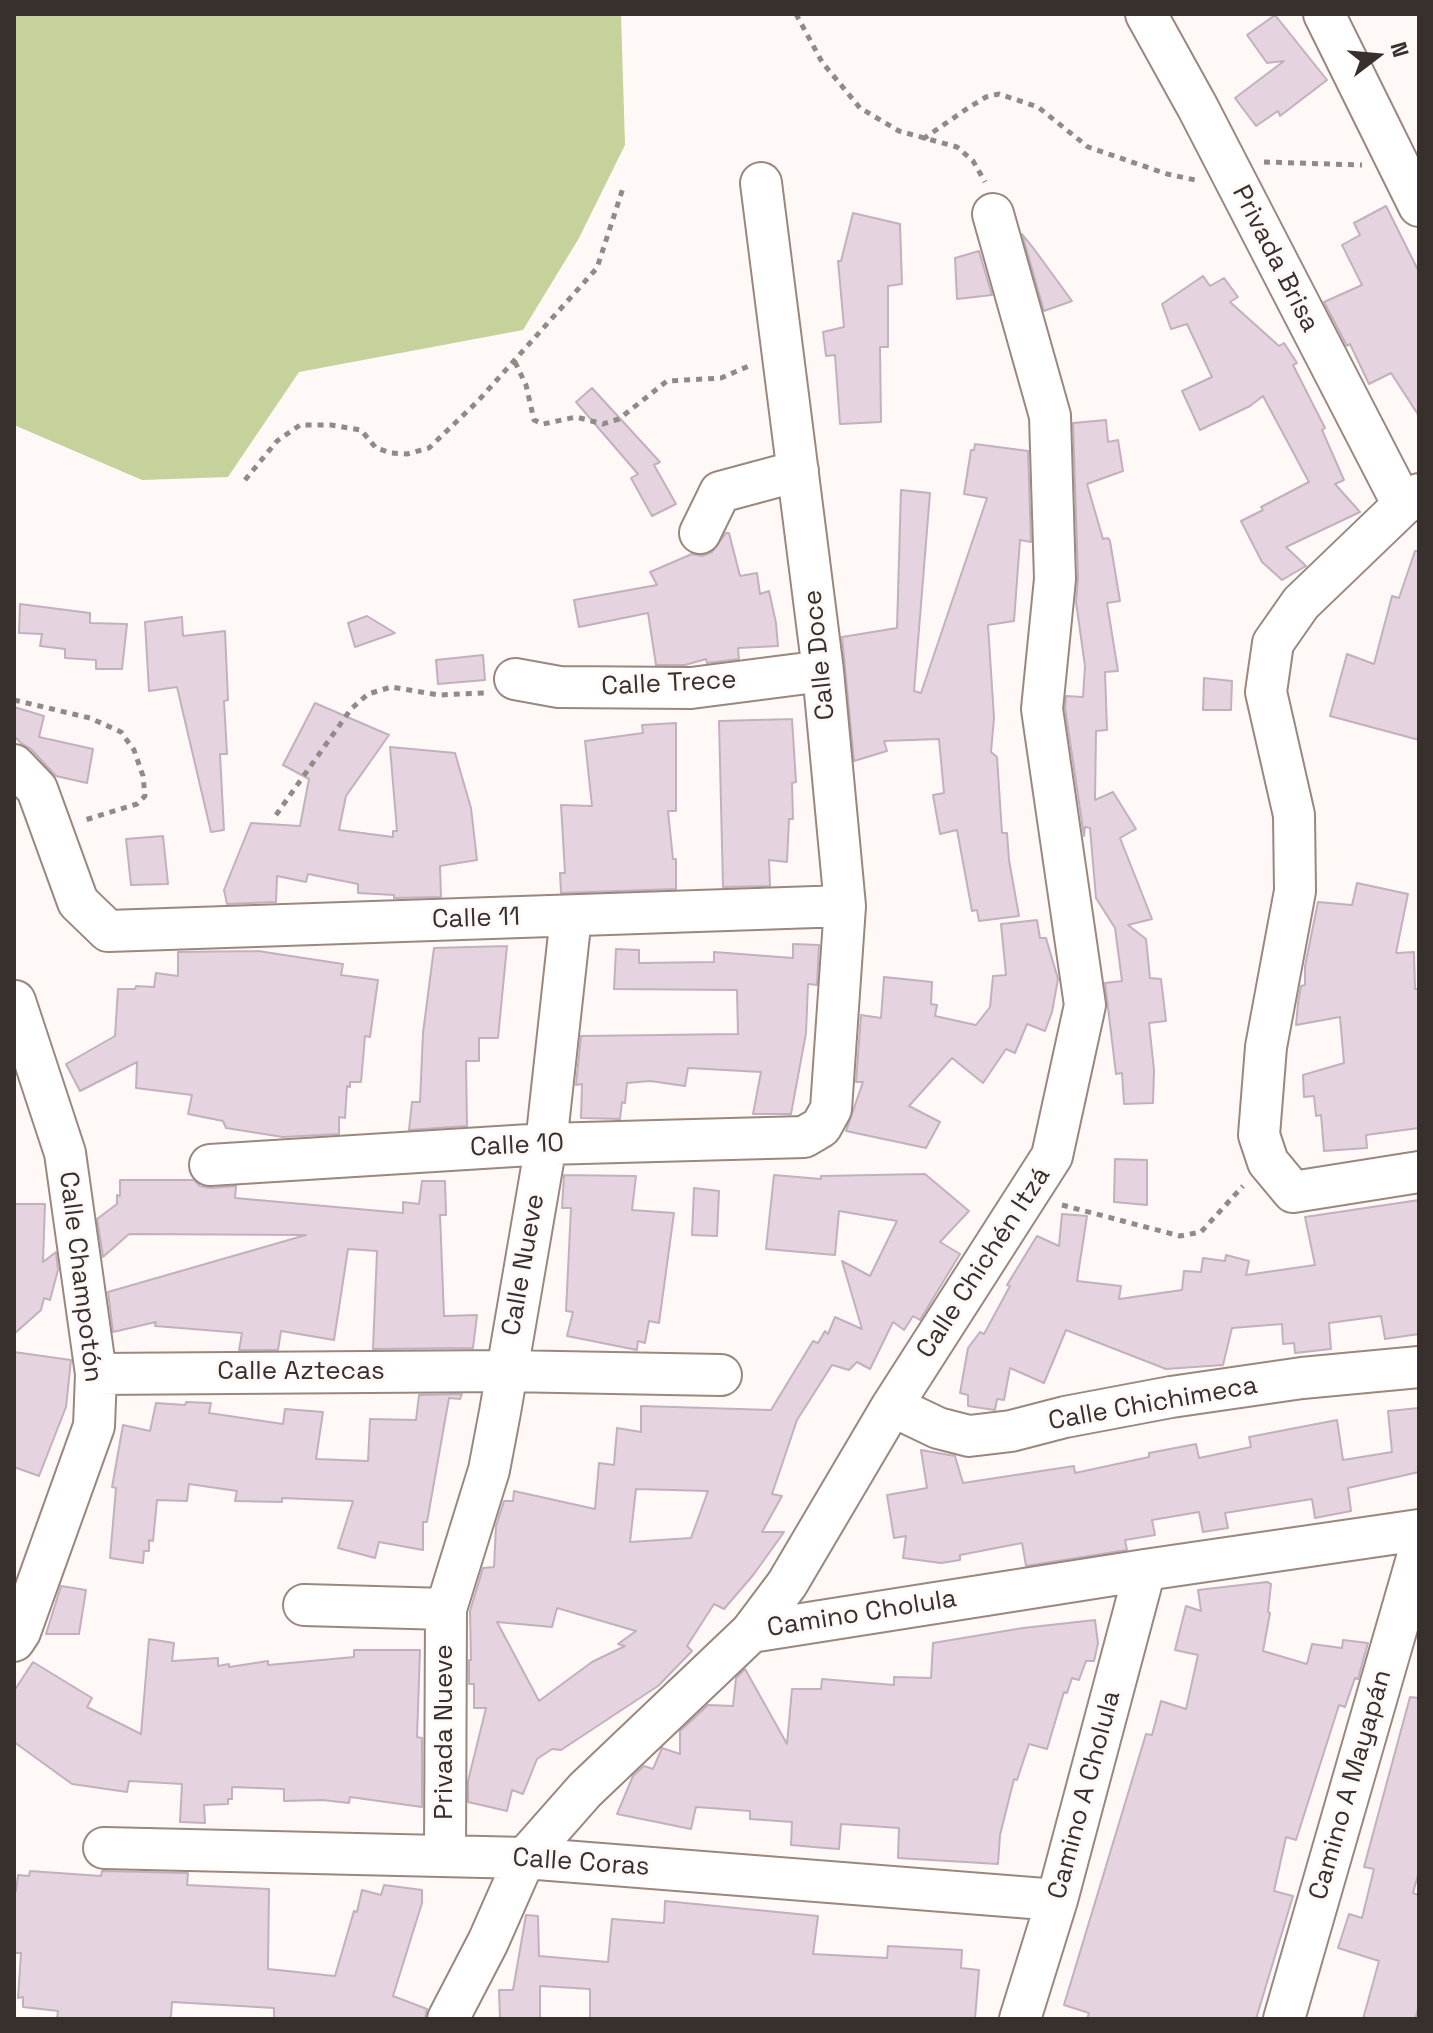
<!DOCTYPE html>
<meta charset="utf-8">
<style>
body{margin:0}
#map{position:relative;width:1433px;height:2033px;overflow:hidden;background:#fef9f7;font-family:"Space Grotesk",sans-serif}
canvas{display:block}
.frame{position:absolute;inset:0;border:16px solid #38302c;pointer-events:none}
.north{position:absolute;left:1337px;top:16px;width:80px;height:80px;-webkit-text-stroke:6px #fef9f7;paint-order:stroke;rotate:74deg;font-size:22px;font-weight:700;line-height:32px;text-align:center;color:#38302c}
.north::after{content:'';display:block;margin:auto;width:28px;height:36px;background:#38302c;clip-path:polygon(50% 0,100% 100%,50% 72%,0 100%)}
</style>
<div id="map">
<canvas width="1433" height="2033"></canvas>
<div class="frame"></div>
<div class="north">N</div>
</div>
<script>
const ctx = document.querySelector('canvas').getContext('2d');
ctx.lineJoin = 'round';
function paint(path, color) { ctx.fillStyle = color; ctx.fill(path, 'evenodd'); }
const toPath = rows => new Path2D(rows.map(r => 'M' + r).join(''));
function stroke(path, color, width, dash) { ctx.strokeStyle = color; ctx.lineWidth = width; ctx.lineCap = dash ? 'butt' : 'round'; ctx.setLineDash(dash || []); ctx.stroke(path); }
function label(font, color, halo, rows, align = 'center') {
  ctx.font = font + ' "Space Grotesk",sans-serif'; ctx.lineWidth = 6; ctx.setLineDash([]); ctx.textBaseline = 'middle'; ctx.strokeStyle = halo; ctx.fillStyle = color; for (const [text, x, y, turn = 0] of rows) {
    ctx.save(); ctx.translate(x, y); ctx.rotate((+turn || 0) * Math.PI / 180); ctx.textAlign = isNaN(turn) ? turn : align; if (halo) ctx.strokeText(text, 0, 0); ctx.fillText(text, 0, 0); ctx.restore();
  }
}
paint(toPath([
 [14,14,621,14,625,145,579,238,523,330,299,372,228,477,142,480,14,425]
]), '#c5d29c');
const building = toPath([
 [1275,15,1327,80,1280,116,1278,111,1256,126,1235,98,1284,61,1267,63,1247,35,1275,15],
 [1386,206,1419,272,1419,416,1391,373,1369,384,1350,344,1347,346,1324,302,1362,285,1342,245,1360,235,1354,223,1386,206],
 [853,213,900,224,902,284,888,286,888,347,880,347,881,422,840,424,835,355,826,356,823,332,844,327,838,261,841,261,853,213],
 [1022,234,1034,249,1072,301,1044,311,1022,234],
 [979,251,992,295,957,299,955,258,979,251],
 [1203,276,1210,286,1224,278,1238,297,1230,302,1279,346,1284,343,1297,363,1293,365,1325,428,1322,430,1344,480,1335,484,1360,512,1286,547,1306,566,1282,580,1262,562,1241,521,1263,510,1261,507,1309,482,1263,396,1250,406,1200,430,1182,391,1212,377,1187,324,1171,329,1162,304,1203,276],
 [592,388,660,462,654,465,676,504,652,516,631,478,638,474,576,402,592,388],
 [1106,420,1108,442,1118,440,1123,471,1087,484,1103,539,1108,538,1110,541,1120,601,1107,603,1118,671,1105,672,1107,730,1096,731,1095,800,1113,792,1136,829,1120,838,1152,919,1128,925,1146,939,1150,978,1161,979,1166,1021,1149,1023,1154,1070,1153,1103,1124,1104,1122,1073,1116,1074,1105,983,1122,981,1115,928,1096,898,1090,828,1085,827,1084,836,1065,708,1066,696,1083,697,1085,666,1076,602,1078,578,1073,423,1106,420],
 [975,444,1028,451,1031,542,1020,540,1014,621,988,625,994,718,991,752,997,757,1002,833,1007,833,1009,860,1019,916,979,921,977,910,972,911,957,830,940,834,933,795,944,793,939,739,884,741,887,751,854,761,842,637,897,628,901,490,930,493,914,691,921,693,987,498,964,494,971,450,974,450,975,444],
 [726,533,729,533,740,576,757,573,760,594,769,591,776,623,778,646,738,648,739,659,707,663,706,659,685,665,656,665,648,613,579,627,574,600,657,585,650,572,692,554,702,556,712,552,726,533],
 [1415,551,1419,551,1419,740,1330,716,1347,654,1374,664,1392,596,1399,598,1415,551],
 [20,604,90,613,90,623,127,624,122,669,96,669,96,660,65,658,65,649,40,646,42,634,19,633,20,604],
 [367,616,395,633,355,647,348,623,367,616],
 [182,617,183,636,225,631,228,700,224,701,227,754,220,754,224,830,211,832,177,687,149,691,145,622,182,617],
 [483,655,485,680,438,684,436,660,483,655],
 [1204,678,1232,681,1231,710,1203,710,1204,678],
 [315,703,389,735,346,796,339,830,393,837,393,831,397,831,390,747,455,753,471,808,477,860,440,866,441,897,394,898,394,895,358,893,358,884,308,874,306,882,277,876,276,902,227,904,224,890,251,823,300,826,309,779,283,765,315,703],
 [14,707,44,716,39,737,93,749,87,783,56,776,31,749,21,743,14,736,14,707],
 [792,719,796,782,792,783,793,819,789,819,787,862,769,860,770,886,723,887,719,721,792,719],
 [676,723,676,811,668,811,673,859,676,859,676,889,561,893,560,873,565,873,561,805,592,806,585,741,643,733,642,725,676,723],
 [163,836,168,884,131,885,126,839,163,836],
 [1357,883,1408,894,1396,953,1414,952,1415,989,1419,989,1419,1128,1366,1135,1367,1148,1324,1151,1321,1115,1316,1116,1314,1096,1304,1097,1303,1075,1344,1063,1340,1017,1296,1025,1298,1003,1301,986,1305,985,1305,966,1318,902,1352,905,1357,883],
 [1037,920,1040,938,1046,938,1058,979,1052,1012,1045,1031,1027,1024,1015,1053,1006,1049,983,1083,952,1058,909,1106,940,1122,926,1148,846,1131,863,1082,856,1082,861,1015,881,1018,884,977,932,982,931,1004,937,1005,935,1016,976,1025,990,1007,993,976,1006,975,1001,924,1037,920],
 [793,944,819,945,817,985,808,984,806,1033,791,1114,753,1114,761,1072,688,1068,685,1086,650,1081,627,1083,625,1103,622,1102,620,1119,581,1118,582,1084,576,1085,581,1036,738,1034,737,990,614,989,616,949,639,950,639,963,714,962,714,952,793,958,793,944],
 [507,946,498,1038,479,1038,479,1061,466,1061,467,1126,409,1130,412,1102,420,1102,423,1033,434,948,507,946],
 [258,951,343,964,341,975,378,980,370,1037,365,1036,361,1082,350,1082,350,1087,347,1086,345,1118,339,1117,339,1134,283,1137,226,1128,223,1121,188,1114,192,1095,136,1088,137,1062,80,1091,66,1064,115,1036,118,989,135,989,136,986,154,987,156,973,178,976,178,952,258,951],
 [1115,1159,1147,1160,1147,1205,1114,1202,1115,1159],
 [925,1174,969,1211,940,1242,960,1254,920,1320,913,1316,904,1330,893,1322,870,1369,857,1362,849,1370,832,1365,797,1420,772,1494,782,1496,762,1532,784,1532,754,1574,724,1609,714,1604,687,1646,692,1651,658,1686,561,1750,552,1749,537,1759,523,1794,512,1790,507,1811,468,1802,468,1781,486,1708,474,1708,474,1684,469,1684,469,1660,471,1660,470,1611,483,1568,494,1567,496,1526,504,1501,513,1501,514,1491,595,1509,599,1463,614,1465,617,1428,641,1432,641,1406,771,1410,813,1341,818,1343,825,1331,828,1334,835,1317,862,1329,842,1261,870,1276,897,1221,839,1211,835,1255,766,1249,774,1175,821,1179,821,1176,925,1174],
 [636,1489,708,1491,691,1538,630,1542,636,1489],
 [557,1608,636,1631,618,1644,625,1646,592,1662,539,1701,497,1622,552,1627,557,1608],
 [564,1175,636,1176,632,1210,674,1213,659,1323,649,1321,645,1343,638,1341,637,1350,567,1336,573,1312,566,1311,571,1208,562,1208,564,1175],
 [120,1180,194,1180,200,1186,211,1188,236,1186,235,1198,403,1213,403,1202,419,1204,422,1181,445,1181,446,1215,440,1215,444,1316,477,1315,473,1348,373,1349,377,1251,348,1249,334,1340,281,1331,278,1350,239,1350,242,1333,155,1326,156,1322,113,1332,108,1292,306,1235,129,1234,103,1257,97,1219,117,1204,117,1195,120,1196,120,1180],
 [694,1188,719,1191,717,1236,692,1235,694,1188],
 [1419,1200,1419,1334,1385,1339,1381,1316,1329,1323,1331,1349,1295,1353,1294,1343,1283,1344,1282,1324,1232,1328,1223,1365,1166,1369,1066,1330,1044,1383,1010,1368,1004,1400,997,1399,995,1410,968,1406,968,1395,960,1393,968,1348,980,1332,984,1334,1010,1286,1007,1285,1037,1236,1059,1246,1062,1214,1087,1216,1077,1281,1121,1286,1119,1299,1182,1290,1184,1271,1201,1272,1203,1258,1225,1261,1226,1255,1249,1261,1246,1275,1315,1265,1305,1217,1419,1200],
 [14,1204,45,1204,43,1262,56,1252,58,1270,50,1300,44,1298,41,1310,14,1334,14,1204],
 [14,1352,71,1360,66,1407,39,1476,14,1467,14,1352],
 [462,1394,460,1399,449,1398,427,1522,423,1522,423,1550,379,1542,375,1558,338,1548,353,1501,282,1498,282,1502,235,1501,237,1491,189,1484,187,1501,157,1500,153,1541,149,1540,149,1551,144,1551,143,1563,110,1558,116,1488,112,1487,123,1425,150,1431,156,1403,185,1405,186,1402,211,1403,209,1413,283,1424,285,1409,323,1412,316,1459,368,1461,370,1419,416,1420,419,1395,462,1394],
 [1419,1408,1419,1472,1348,1488,1351,1511,1315,1518,1312,1499,1225,1513,1228,1528,1203,1532,1199,1512,1152,1520,1155,1535,1125,1540,1127,1550,1026,1566,1022,1543,960,1555,960,1560,941,1563,903,1558,906,1536,894,1538,887,1495,927,1488,921,1450,955,1456,963,1483,1074,1466,1075,1473,1149,1457,1149,1453,1196,1444,1199,1458,1251,1447,1249,1437,1337,1420,1343,1460,1392,1452,1388,1411,1419,1408],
 [1267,1582,1271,1584,1268,1612,1270,1613,1263,1651,1307,1664,1312,1644,1342,1648,1343,1640,1368,1643,1358,1679,1355,1678,1345,1707,1339,1705,1296,1840,1286,1837,1274,1891,1293,1896,1256,2019,1087,2019,1089,2013,1064,2005,1146,1734,1152,1735,1161,1701,1186,1709,1198,1655,1175,1650,1186,1606,1201,1611,1198,1590,1267,1582],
 [61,1586,86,1590,79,1634,46,1634,61,1586],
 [1095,1620,1098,1643,1094,1661,1086,1661,1079,1680,1072,1678,1067,1693,1064,1692,1047,1749,1029,1744,1017,1780,1014,1779,1000,1835,998,1864,898,1858,899,1828,841,1824,839,1849,825,1848,791,1845,792,1822,750,1819,750,1811,696,1807,691,1829,617,1814,633,1776,644,1766,653,1769,662,1748,680,1754,680,1731,708,1705,733,1706,736,1678,745,1669,787,1744,792,1689,821,1689,822,1679,894,1685,894,1677,931,1678,933,1643,1023,1628,1095,1620],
 [149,1639,174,1643,172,1661,218,1658,218,1666,229,1664,229,1667,268,1661,268,1665,354,1657,354,1650,420,1650,417,1737,422,1738,422,1807,350,1797,349,1803,322,1800,284,1801,284,1789,232,1787,232,1799,228,1799,228,1804,204,1805,205,1823,180,1822,182,1784,129,1781,127,1792,72,1784,14,1742,14,1691,33,1662,92,1698,87,1707,141,1734,149,1639],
 [1410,1697,1419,1698,1419,1871,1413,1893,1419,1895,1419,2006,1415,2019,1363,2019,1379,1961,1338,1948,1349,1914,1362,1918,1374,1869,1364,1867,1410,1697],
 [30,1871,101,1876,102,1871,188,1873,187,1885,269,1889,268,1969,335,1976,354,1911,357,1912,362,1890,381,1895,384,1885,422,1890,422,1903,393,1996,427,2009,425,2019,274,2019,274,2008,172,2002,171,2016,168,2019,57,2019,58,2011,23,2007,23,1997,18,1998,21,1953,14,1953,14,1890,16,1891,18,1875,29,1876,30,1871],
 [665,1901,818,1916,813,1954,887,1958,888,1946,962,1950,961,1968,979,1970,975,2019,590,2019,590,1989,540,1986,540,2019,500,2019,499,1990,513,1990,526,1915,538,1916,539,1956,608,1962,612,1919,664,1923,665,1901]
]);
paint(building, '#e5d3e0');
stroke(building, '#c3b0bd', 2);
const minor = toPath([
 [1146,14,1198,108,1403,505],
 [1324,14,1419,206],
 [1419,494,1403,505,1301,603,1273,643,1266,692,1294,815,1295,891,1266,1047,1259,1135,1268,1162,1293,1192,1419,1172],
 [700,533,720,492,798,471],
 [515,679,559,687,691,688,823,671],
 [14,765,37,789,78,902,108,931,845,906],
 [210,1165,546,1144,804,1137,821,1127,831,1109,845,906,823,671,761,183],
 [96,1374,505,1371,721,1375],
 [892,1406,938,1428,969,1436,1011,1431,1065,1417,1171,1397,1302,1378,1419,1367],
 [304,1605,446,1609],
 [751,1632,1145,1570,1419,1530],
 [14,1641,20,1632,94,1426,96,1374,65,1153,15,1001],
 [104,1848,525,1858,1057,1900],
 [445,1855,446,1609,489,1470,500,1412,546,1144,571,916],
 [448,2019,488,1942,525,1858,585,1790,751,1632,787,1584,892,1406,1052,1156,1085,1005,1042,709,1055,579,1050,416,993,214],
 [1020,2019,1057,1900,1145,1570],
 [1284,2019,1419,1551]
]);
stroke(minor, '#9a877d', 44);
stroke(toPath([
 [796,14,822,62,860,108,899,131,957,147,973,161,985,182],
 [923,139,968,108,986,97,999,94,1038,107,1088,147,1167,174,1195,180],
 [1264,162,1362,165],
 [515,362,526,385,534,420,543,424,576,417,603,424,619,419,667,381,721,378,751,365],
 [245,480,277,441,300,425,331,425,361,430,376,448,391,453,407,454,429,448,478,401,597,268,624,185],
 [14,700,90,718,121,732,134,750,143,776,145,796,137,804,85,820],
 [276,815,351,709,368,694,391,687,439,695,485,693],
 [1062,1205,1180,1236,1201,1232,1243,1186]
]), '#918b88', 5, [6, 6]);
stroke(minor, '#fff', 40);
label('26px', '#38302c', '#fef9f7', [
 ["Privada Brisa",1275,259,63],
 ["Calle Doce",820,655,-96],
 ["Calle Trece",669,684,-3],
 ["Calle 11",476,919,-2],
 ["Calle 10",517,1146,-3],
 ["Calle Chichén Itzá",984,1263,-57],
 ["Calle Nueve",524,1265,-80],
 ["Calle Champotón",80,1277,83],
 ["Calle Aztecas",301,1372],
 ["Calle Chichimeca",1153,1404,-10],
 ["Camino Cholula",862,1614,-9],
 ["Privada Nueve",445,1732,-90],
 ["Camino A Mayapán",1351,1785,-74],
 ["Camino A Cholula",1085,1795,-75],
 ["Calle Coras",581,1863,4]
]);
</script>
